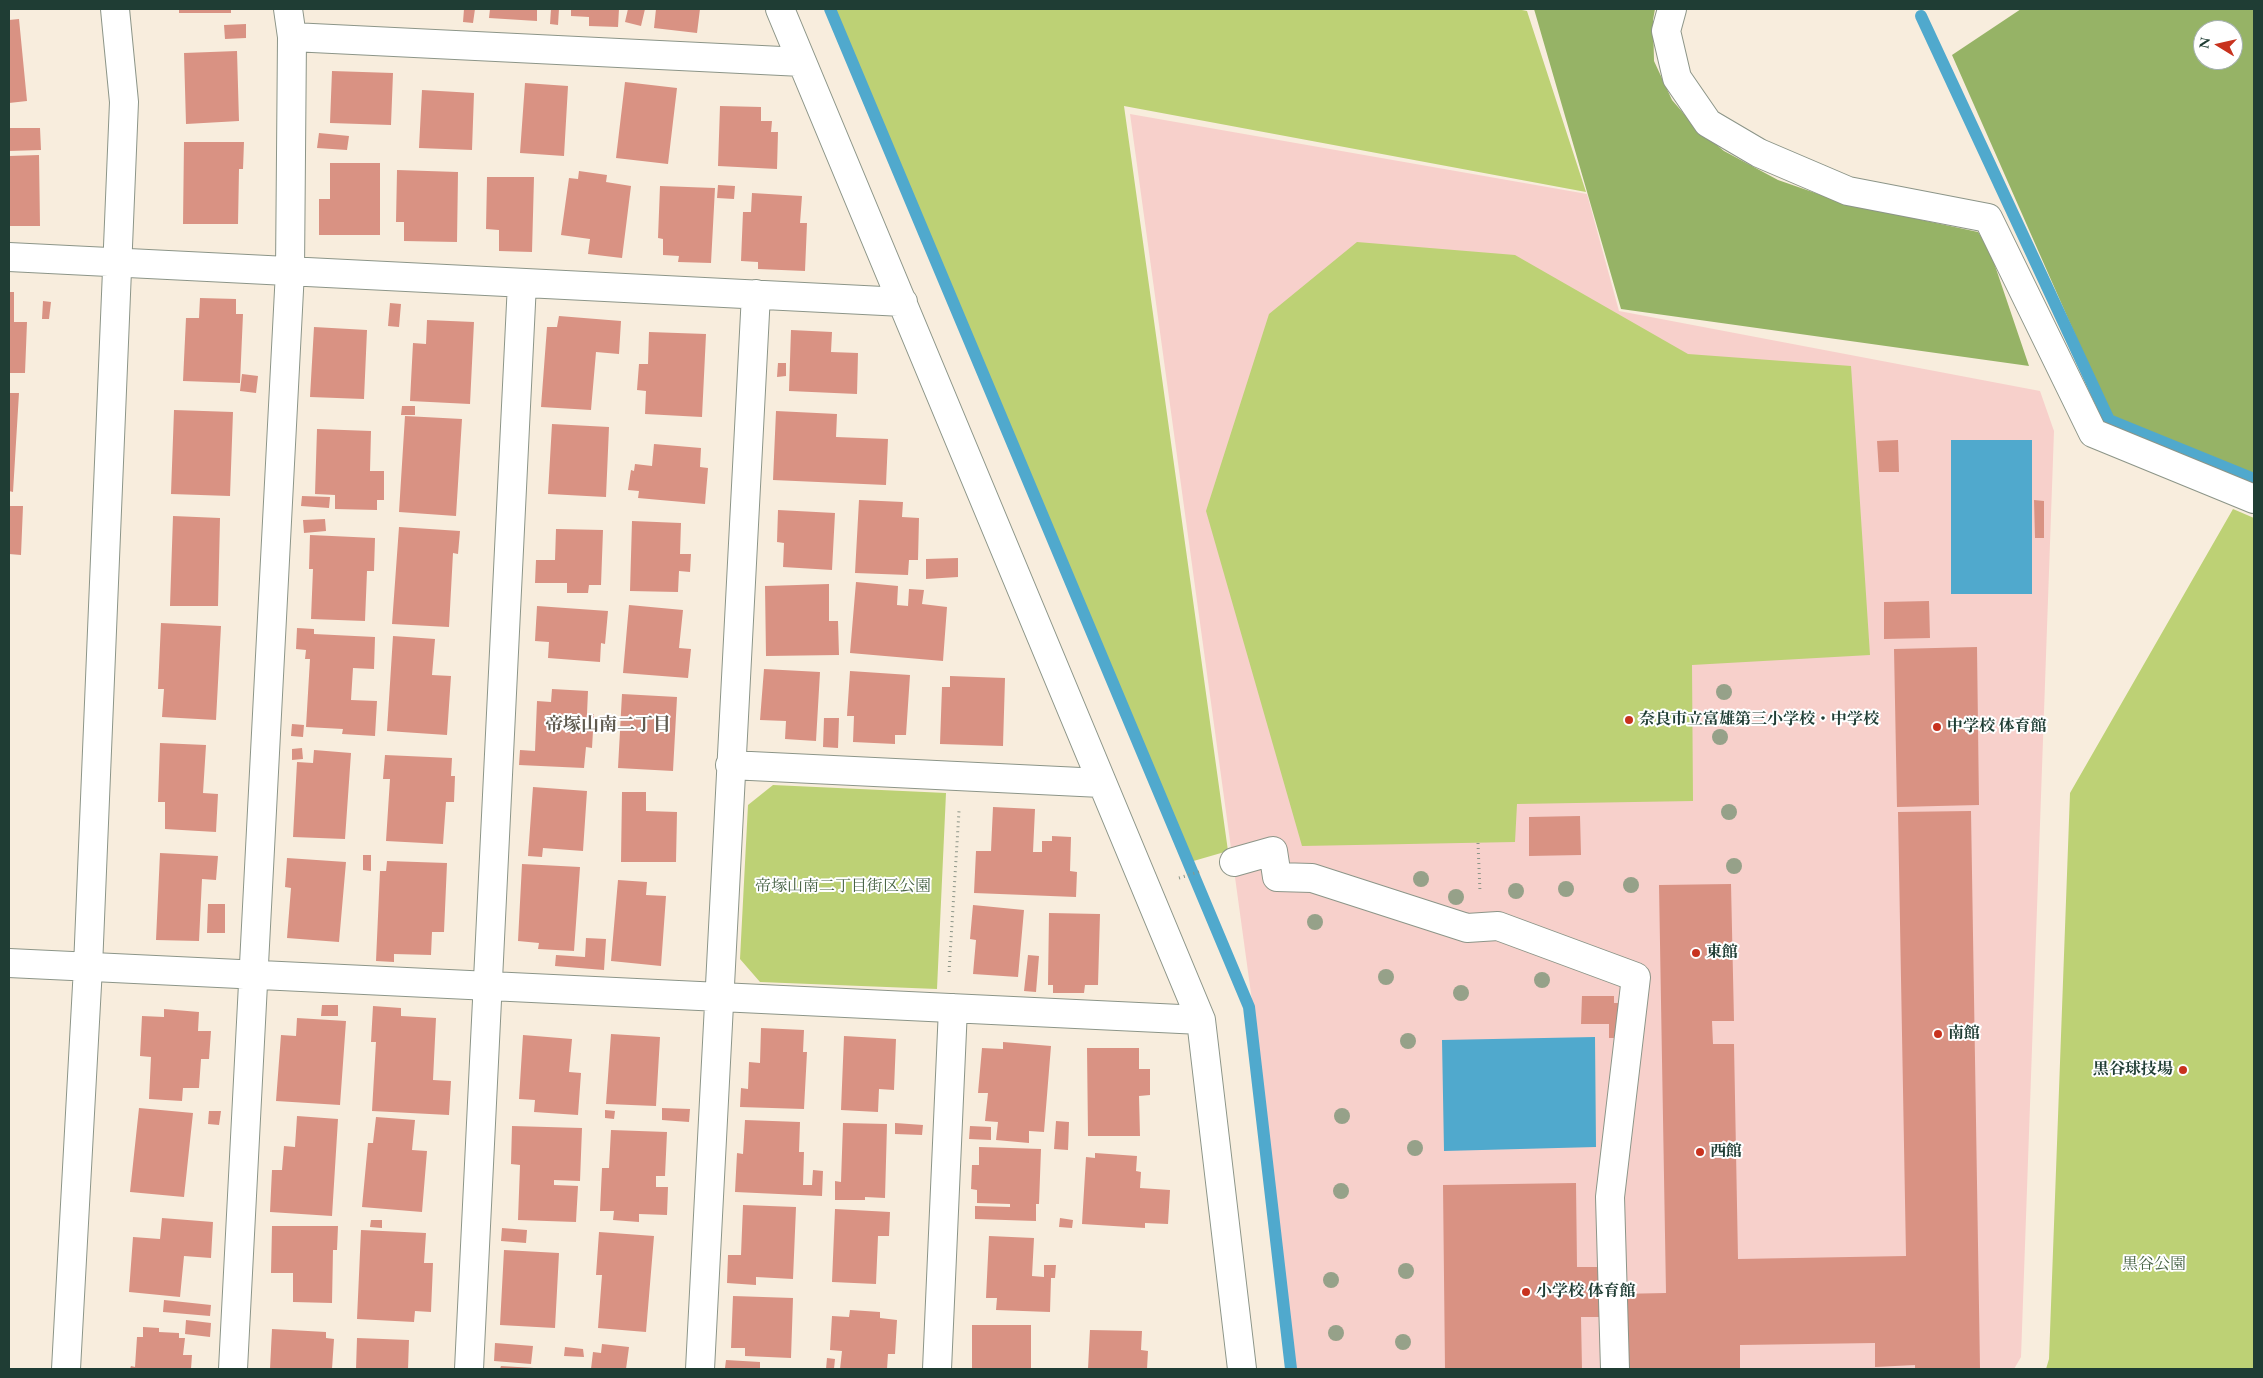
<!DOCTYPE html>
<meta charset="utf-8">
<style>
body{margin:0}
#map{position:relative;width:2263px;height:1378px;overflow:hidden;background:#f8eddd;font-family:"EB Garamond",serif}
canvas{display:block}
.frame{position:absolute;inset:0;border:10px solid #1f3d34;pointer-events:none}
.north{position:absolute;left:2193px;top:20px;width:50px;height:50px;box-sizing:border-box;background:#fff;border:1px solid #a5b1ae;border-radius:50%;rotate:279deg;font-size:14px;font-weight:700;line-height:20px;text-align:center;color:#1f3d34}
.north::after{content:'';display:block;margin:auto;width:18px;height:22px;background:#c8321e;clip-path:polygon(50% 0,100% 100%,50% 72%,0 100%)}
</style>
<div id="map">
<canvas width="2263" height="1378"></canvas>
<div class="frame"></div>
<div class="north">N</div>
</div>
<script>
const ctx = document.querySelector('canvas').getContext('2d');
ctx.lineJoin = 'round';
function paint(path, color) { ctx.fillStyle = color; ctx.fill(path, 'evenodd'); }
const toPath = rows => new Path2D(rows.map(r => 'M' + r).join(''));
function stroke(path, color, width, dash) { ctx.strokeStyle = color; ctx.lineWidth = width; ctx.lineCap = dash ? 'butt' : 'round'; ctx.setLineDash(dash || []); ctx.stroke(path); }
function label(font, color, halo, rows, align = 'center') {
  ctx.font = font + ' "EB Garamond","Noto Serif JP",serif'; ctx.lineWidth = 4; ctx.setLineDash([]); ctx.textBaseline = 'middle'; ctx.strokeStyle = halo; ctx.fillStyle = color; for (const [text, x, y, turn = 0] of rows) {
    ctx.save(); ctx.translate(x, y); ctx.rotate((+turn || 0) * Math.PI / 180); ctx.textAlign = isNaN(turn) ? turn : align; if (halo) ctx.strokeText(text, 0, 0); ctx.fillText(text, 0, 0); ctx.restore();
  }
}
paint(toPath([
 [1130,114,1587,194,1619,311,2040,391,2054,431,2021,1357,2014,1369,1296,1369,1253,1008]
]), '#f7d0cb');
paint(toPath([
 [833,9,1517,9,1527,11,1586,192,1124,106,1228,851,1190,862],
 [1357,242,1515,255,1688,354,1851,366,1870,655,1692,665,1693,801,1517,804,1515,842,1302,846,1206,511,1269,314],
 [2233,509,2254,518,2254,1369,2046,1369,2049,1359,2070,793],
 [773,785,946,793,937,989,760,982,740,959,748,805]
]), '#bdd175');
paint(toPath([
 [1534,9,1655,9,1653,20,1654,61,1672,100,1697,129,1724,151,1778,180,1847,204,1978,232,1989,248,2029,366,1621,309],
 [2021,9,2254,9,2254,474,2111,416,1952,55],
 [2203,30,2233,30,2233,60,2203,60]
]), '#96b366');
paint(toPath([
 [1951,440,2032,440,2032,594,1951,594],
 [1595,1037,1596,1147,1444,1151,1442,1040]
]), '#50a9cd');
stroke(toPath([
 [830,9,1249,1007,1291,1369],
 [1921,16,2109,420,2254,479]
]), '#50a9cd', 12);
paint(toPath([
 [179,9,231,9,231,13,179,13],
 [464,9,475,9,473,23,463,22],
 [490,9,537,9,537,21,489,18],
 [551,9,559,9,558,25,550,24],
 [571,9,619,9,618,27,589,26,589,17,571,16],
 [628,9,645,9,641,26,625,22],
 [656,9,700,9,697,33,654,28],
 [19,19,27,101,9,103,9,20],
 [246,24,246,38,225,39,224,25],
 [237,51,239,121,186,124,184,53],
 [332,71,393,73,391,125,330,123],
 [625,82,677,88,668,164,616,158],
 [525,83,568,86,564,156,520,153],
 [422,90,474,93,472,150,419,148],
 [720,106,761,107,761,121,772,121,771,132,778,132,777,169,718,166],
 [9,128,40,128,41,150,9,151],
 [319,133,349,136,347,150,317,148],
 [184,142,244,142,243,169,239,169,238,224,183,224],
 [39,155,40,226,9,226,9,156],
 [330,163,380,163,380,235,319,235,319,199,330,199],
 [397,170,458,172,457,242,404,241,404,222,396,222],
 [579,171,607,175,606,182,631,186,622,258,588,254,590,239,561,235,569,178,578,179],
 [487,177,534,177,532,252,499,251,499,230,486,229],
 [718,185,735,186,734,199,717,198],
 [660,186,715,188,711,263,678,262,679,256,663,255,663,239,658,238],
 [752,193,802,196,800,223,807,223,805,271,758,269,758,262,741,261,743,212,751,212],
 [9,292,14,292,14,322,27,322,25,373,9,373],
 [200,298,236,299,236,314,243,314,240,383,183,381,186,318,199,318],
 [43,301,51,302,49,319,42,319],
 [390,303,401,304,399,327,388,326],
 [559,316,621,321,619,354,596,352,591,410,541,407,547,327,557,327],
 [427,320,474,322,470,404,410,401,413,343,426,344],
 [314,327,367,330,364,399,310,397],
 [791,330,832,332,831,352,858,353,857,394,789,391],
 [649,332,706,334,702,417,645,414,646,391,637,390,639,364,648,364],
 [778,363,786,363,786,376,777,377],
 [242,374,258,376,256,393,240,391],
 [9,393,19,393,13,492,9,491],
 [402,406,415,406,415,415,401,415],
 [174,410,233,412,230,496,171,494],
 [776,411,837,414,836,437,888,439,886,485,773,480],
 [405,416,462,419,456,516,399,512],
 [552,424,609,427,606,497,548,494],
 [317,429,371,431,370,471,384,471,384,500,377,500,377,510,335,509,335,495,315,494],
 [1898,440,1899,472,1879,472,1877,441],
 [654,444,701,448,700,467,708,468,705,504,638,498,639,491,628,490,631,470,634,471,635,464,652,466],
 [302,496,330,497,329,508,301,506],
 [859,500,903,502,902,517,919,518,918,560,909,560,908,575,855,573],
 [2034,500,2044,501,2044,538,2035,538],
 [9,506,23,506,21,555,9,554],
 [778,510,835,513,832,570,783,567,784,543,777,542],
 [173,516,220,518,218,606,170,606],
 [325,519,326,531,304,533,303,520],
 [632,521,681,523,680,554,691,554,690,572,679,571,678,592,630,591],
 [399,527,460,531,458,554,453,553,449,627,392,624],
 [556,529,603,530,601,585,589,585,588,593,567,593,567,583,535,583,536,560,555,560],
 [310,535,375,538,374,571,367,571,365,621,311,619,313,569,309,569],
 [958,558,958,577,926,579,926,559],
 [856,582,898,586,897,605,908,606,909,589,924,590,922,604,947,607,943,661,850,653],
 [829,584,829,621,838,621,839,655,766,656,765,586],
 [1929,601,1930,638,1884,639,1884,602],
 [629,605,683,610,679,648,691,649,688,678,623,673],
 [537,606,608,611,605,644,601,643,600,662,548,658,549,642,535,641],
 [161,623,221,626,216,720,162,717,164,689,158,689],
 [297,628,314,629,314,634,375,637,374,669,353,668,351,700,377,701,375,736,342,734,343,729,306,727,310,659,305,659,306,650,296,649],
 [393,636,435,639,432,675,451,676,447,735,387,731],
 [1977,647,1979,805,1897,807,1894,649],
 [764,669,820,672,816,741,785,739,786,721,760,720],
 [850,671,910,675,906,735,895,735,895,744,853,742,854,716,847,716],
 [950,676,1005,678,1003,746,940,744,942,687,950,687],
 [552,689,588,691,587,714,594,714,592,748,586,747,584,768,519,765,520,750,535,751,537,701,551,702],
 [622,694,677,697,673,771,618,768],
 [824,718,839,718,838,748,823,747],
 [292,724,304,725,303,737,291,736],
 [160,743,206,745,203,793,218,794,216,832,165,829,165,802,158,802],
 [302,748,303,759,292,760,292,749],
 [314,750,351,753,345,839,293,837,297,762,313,763],
 [385,755,452,758,451,776,455,776,454,802,446,802,443,844,386,841,390,779,383,779],
 [533,787,587,791,583,851,543,848,542,857,528,856],
 [622,792,646,792,646,811,677,812,676,862,621,862],
 [993,807,1035,809,1033,852,1042,852,1042,841,1052,841,1052,836,1071,837,1070,871,1077,872,1076,897,974,893,976,851,991,851],
 [1971,811,1980,1369,1915,1369,1915,1365,1875,1367,1875,1343,1740,1345,1740,1369,1619,1369,1618,1294,1666,1293,1659,885,1731,884,1734,1021,1712,1021,1713,1044,1734,1044,1738,1259,1906,1256,1898,812],
 [1580,816,1581,855,1529,856,1529,817],
 [160,853,218,856,216,880,202,879,199,941,156,940],
 [363,855,371,855,371,871,363,870],
 [287,858,346,862,339,942,287,938,291,888,285,887],
 [387,861,447,863,444,932,432,932,431,955,394,954,394,962,376,961,380,871,386,871],
 [522,864,580,867,574,951,538,949,539,943,518,941],
 [618,880,647,882,646,895,666,896,661,966,611,961],
 [208,904,225,904,225,933,207,933],
 [973,905,1024,910,1018,977,973,974,976,940,970,939],
 [1049,913,1100,914,1098,985,1085,985,1084,993,1053,993,1053,985,1048,985],
 [586,938,606,939,604,970,555,966,556,955,585,957],
 [1028,955,1039,956,1036,992,1024,991],
 [1582,996,1614,996,1614,1003,1625,1003,1625,1038,1609,1038,1609,1024,1581,1024],
 [322,1005,338,1005,338,1016,321,1016],
 [373,1006,401,1008,401,1016,436,1018,433,1080,451,1081,449,1115,372,1111,376,1042,371,1042],
 [164,1009,199,1012,198,1031,211,1031,209,1059,201,1059,199,1088,183,1088,182,1101,149,1099,151,1057,140,1056,142,1016,164,1017],
 [297,1018,346,1021,340,1105,276,1101,281,1035,296,1036],
 [761,1028,804,1030,803,1052,807,1052,804,1109,740,1107,741,1088,748,1089,749,1062,760,1063],
 [611,1034,660,1037,656,1106,606,1104],
 [523,1035,572,1039,569,1072,581,1073,578,1115,534,1112,535,1100,519,1099],
 [844,1036,896,1039,894,1090,879,1089,878,1112,841,1110],
 [1003,1042,1051,1046,1044,1132,1029,1131,1029,1143,996,1140,998,1122,985,1121,988,1093,978,1093,982,1048,1003,1049],
 [1087,1048,1139,1048,1139,1069,1150,1069,1150,1095,1139,1096,1140,1136,1088,1136],
 [139,1108,193,1113,184,1197,130,1192],
 [662,1108,690,1109,689,1122,662,1120],
 [605,1110,615,1111,614,1119,605,1118],
 [209,1111,221,1111,219,1125,208,1124],
 [297,1116,338,1119,332,1216,270,1212,272,1170,282,1170,284,1146,295,1147],
 [376,1117,415,1120,412,1150,427,1151,422,1212,362,1207,368,1143,373,1143],
 [745,1120,800,1122,799,1152,804,1152,803,1185,812,1185,813,1170,823,1171,822,1196,735,1192,737,1153,743,1154],
 [1056,1121,1069,1122,1068,1150,1054,1149],
 [843,1123,887,1124,885,1198,865,1197,865,1200,835,1200,835,1181,841,1182],
 [895,1123,923,1125,922,1135,895,1134],
 [512,1126,582,1128,580,1181,554,1180,554,1185,578,1186,576,1222,518,1220,520,1165,511,1164],
 [970,1126,991,1127,991,1140,969,1139],
 [611,1130,667,1132,665,1176,656,1176,656,1187,668,1187,667,1215,639,1214,639,1222,613,1220,614,1211,600,1211,602,1168,609,1168],
 [979,1147,1041,1149,1039,1204,1036,1204,1036,1221,975,1219,975,1206,1010,1207,1010,1204,977,1203,977,1190,971,1189,972,1165,979,1165],
 [1095,1153,1137,1156,1136,1171,1141,1172,1140,1188,1170,1190,1168,1224,1145,1223,1145,1228,1082,1224,1086,1157,1095,1158],
 [1576,1183,1577,1267,1608,1267,1609,1317,1581,1317,1582,1369,1445,1369,1443,1185],
 [743,1205,796,1207,793,1279,756,1277,756,1285,727,1283,728,1255,741,1255],
 [835,1209,890,1212,889,1236,878,1236,876,1284,832,1282],
 [162,1218,213,1222,211,1258,184,1256,180,1297,129,1292,133,1237,160,1239],
 [1060,1218,1073,1220,1072,1228,1059,1227],
 [371,1220,382,1220,382,1228,370,1227],
 [272,1226,338,1226,337,1250,333,1250,332,1303,293,1302,293,1273,271,1273],
 [502,1228,527,1230,526,1243,501,1241],
 [361,1230,426,1233,424,1263,433,1263,431,1312,415,1311,414,1322,357,1319],
 [599,1232,654,1236,646,1332,598,1328,602,1275,596,1275],
 [989,1236,1034,1238,1032,1276,1044,1277,1044,1265,1056,1265,1055,1278,1051,1278,1050,1312,996,1310,997,1298,986,1298],
 [504,1250,559,1253,555,1328,500,1325],
 [733,1296,793,1298,791,1358,745,1356,745,1348,731,1348],
 [164,1300,211,1305,210,1316,163,1312],
 [850,1310,880,1312,880,1318,897,1320,895,1354,888,1354,887,1369,840,1369,842,1351,830,1350,832,1316,849,1317],
 [186,1320,211,1323,210,1337,185,1334],
 [972,1325,1031,1325,1031,1369,972,1369],
 [143,1327,159,1328,159,1332,179,1333,179,1338,185,1338,183,1355,192,1355,191,1369,130,1369,131,1366,135,1367,137,1337,143,1337],
 [272,1329,326,1332,326,1338,334,1339,332,1369,270,1369],
 [1090,1330,1142,1331,1141,1350,1148,1351,1147,1369,1088,1369],
 [357,1338,409,1340,408,1369,356,1369],
 [495,1343,533,1346,531,1364,494,1361],
 [602,1344,629,1347,626,1369,591,1369,593,1352,601,1353],
 [565,1347,583,1349,584,1357,564,1356],
 [827,1358,835,1359,834,1369,826,1369],
 [726,1360,760,1362,760,1369,725,1368],
 [501,1366,534,1368,534,1369,500,1369]
]), '#d99283');
const minor = toPath([
 [780,9,1201,1020,1242,1369],
 [1672,9,1666,31,1677,78,1708,123,1759,153,1848,191,1988,218,2093,433,2254,499],
 [292,37,802,62],
 [9,257,903,302],
 [730,765,1101,783],
 [1234,862,1273,851,1277,877,1312,878,1467,928,1498,926,1636,977,1610,1197,1615,1369],
 [9,963,1201,1020],
 [66,1369,88,967,124,102,115,9],
 [233,1369,290,271,292,37,288,9],
 [469,1369,522,283],
 [700,1369,756,294],
 [937,1369,953,1008]
]);
stroke(minor, '#8c9588', 30);
stroke(toPath([
 [1478,843,1480,892],
 [1179,878,1202,871],
 [949,972,959,811]
]), '#8c9588', 3, [1, 4]);
stroke(minor, '#fff', 28);
ctx.fillStyle = '#96a189';
for (const [x, y] of [
 [1724,692],
 [1720,737],
 [1729,812],
 [1734,866],
 [1421,879],
 [1631,885],
 [1566,889],
 [1516,891],
 [1456,897],
 [1315,922],
 [1386,977],
 [1542,980],
 [1461,993],
 [1408,1041],
 [1342,1116],
 [1415,1148],
 [1341,1191],
 [1406,1271],
 [1331,1280],
 [1336,1333],
 [1403,1342]
]) { ctx.beginPath(); ctx.arc(x, y, 8, 0, 2 * Math.PI); ctx.fill(); }
for (const [x, y, r, color] of [
 [1629,720,5,"#c8321e"],
 [1937,727,5,"#c8321e"],
 [1696,953,5,"#c8321e"],
 [1938,1034,5,"#c8321e"],
 [2183,1070,5,"#c8321e"],
 [1700,1152,5,"#c8321e"],
 [1526,1292,5,"#c8321e"]
]) { const dot = new Path2D(); dot.arc(x, y, r, 0, 2 * Math.PI); ctx.fillStyle = color; ctx.fill(dot); stroke(dot, '#fff', 2); }
label('bold 16px', '#1f3d34', '#fff', [
 ["奈良市立富雄第三小学校・中学校",1639,720],
 ["中学校 体育館",1947,727],
 ["東館",1706,953],
 ["南館",1948,1034],
 ["黒谷球技場",2173,1070,"right"],
 ["西館",1710,1152],
 ["小学校 体育館",1536,1292]
], 'left');
label('16px', '#466244', '#fff', [
 ["帝塚山南二丁目街区公園",843,887],
 ["黒谷公園",2154,1265]
]);
label('bold 18px', '#605b50', '#fff', [
 ["帝塚山南二丁目",608,725]
]);
</script>
